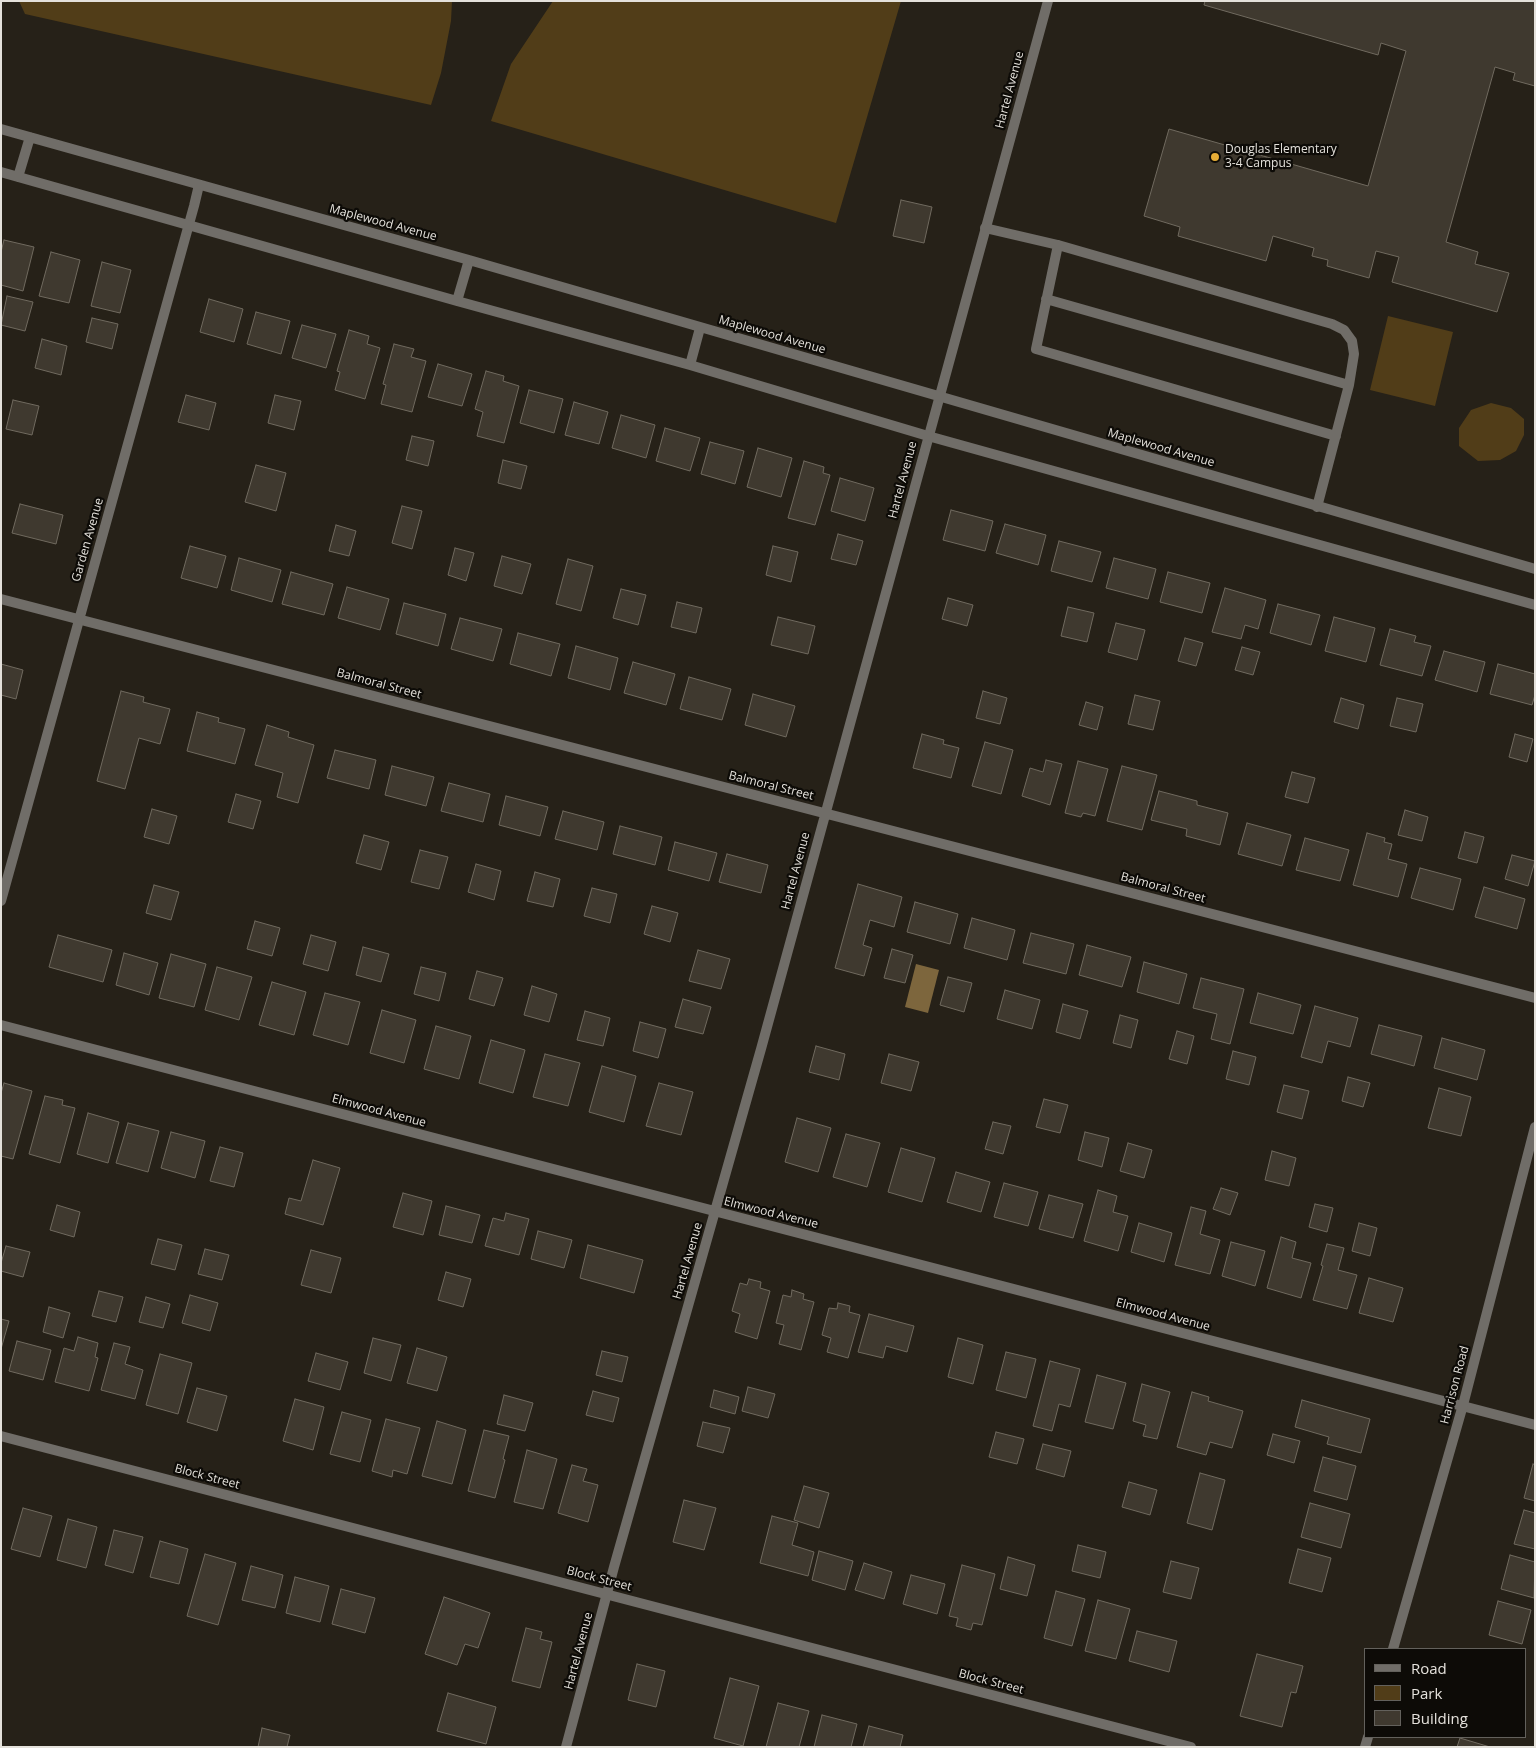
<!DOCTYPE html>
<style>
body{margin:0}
#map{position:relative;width:1536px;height:1748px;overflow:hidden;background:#262118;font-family:"Open Sans",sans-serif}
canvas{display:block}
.frame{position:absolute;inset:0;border:2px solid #e4e1db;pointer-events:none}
.legend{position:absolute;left:1364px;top:1648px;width:162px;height:90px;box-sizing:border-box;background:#0d0b07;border:1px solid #63615c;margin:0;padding:6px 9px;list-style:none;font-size:15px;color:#e4e1db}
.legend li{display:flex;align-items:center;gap:10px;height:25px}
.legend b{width:25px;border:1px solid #63615c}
</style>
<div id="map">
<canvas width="1536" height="1748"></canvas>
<div class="frame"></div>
<ul class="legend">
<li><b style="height:6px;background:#706d68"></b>Road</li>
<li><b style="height:14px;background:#513d18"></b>Park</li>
<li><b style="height:14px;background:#3f392f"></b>Building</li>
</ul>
</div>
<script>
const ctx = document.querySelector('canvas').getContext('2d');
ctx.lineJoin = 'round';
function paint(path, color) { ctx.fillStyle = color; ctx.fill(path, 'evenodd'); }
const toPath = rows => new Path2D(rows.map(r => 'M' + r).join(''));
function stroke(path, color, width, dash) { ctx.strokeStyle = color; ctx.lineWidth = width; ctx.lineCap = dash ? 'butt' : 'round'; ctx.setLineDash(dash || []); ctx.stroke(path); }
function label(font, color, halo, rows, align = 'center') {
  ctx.font = font + ' "Open Sans",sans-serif'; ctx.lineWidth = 4.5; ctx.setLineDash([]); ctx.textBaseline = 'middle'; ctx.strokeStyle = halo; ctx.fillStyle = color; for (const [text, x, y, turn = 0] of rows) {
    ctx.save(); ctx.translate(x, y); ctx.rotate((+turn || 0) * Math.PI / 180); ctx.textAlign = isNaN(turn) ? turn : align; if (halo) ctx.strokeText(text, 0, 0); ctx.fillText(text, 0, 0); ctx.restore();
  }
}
paint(toPath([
 [19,1,452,1,451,21,441,73,431,105,25,14],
 [553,1,901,1,836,223,491,121,511,64],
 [1388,316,1453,332,1435,406,1370,390],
 [1491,403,1511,408,1524,419,1524,435,1516,451,1500,460,1478,461,1459,446,1459,428,1471,410]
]), '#513d18');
paint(toPath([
 [916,964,939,970,928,1013,905,1007]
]), '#7d663d');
const building = toPath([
 [1205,1,1535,1,1535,86,1513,80,1515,73,1495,67,1446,242,1478,252,1475,264,1509,273,1497,312,1392,282,1399,257,1376,251,1369,278,1327,266,1328,260,1312,256,1314,248,1273,236,1266,261,1178,236,1180,227,1144,216,1169,129,1368,186,1406,51,1381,43,1378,55,1204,5,1205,1],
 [901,200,932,207,924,243,893,236,901,200],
 [4,240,34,247,23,291,1,285,1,252,4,240],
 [51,252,80,260,69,303,39,296,51,252],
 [102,262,131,270,120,313,91,306,102,262],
 [7,296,33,302,25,331,1,325,7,296],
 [209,299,243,309,234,342,200,332,209,299],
 [256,312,290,321,281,354,247,344,256,312],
 [92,318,118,324,112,349,86,342,92,318],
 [302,325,336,334,326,368,292,358,302,325],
 [349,330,369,336,367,344,380,348,365,399,335,390,340,372,337,371,349,330],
 [42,339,67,346,61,375,35,368,42,339],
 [394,344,414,349,411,357,426,361,412,412,381,404,386,385,383,384,394,344],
 [438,364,472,374,462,406,428,397,438,364],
 [486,371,504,376,503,381,519,386,504,443,477,436,483,412,475,409,486,371],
 [529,390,563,399,554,433,520,423,529,390],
 [186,395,216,403,209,430,178,422,186,395],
 [275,395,301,401,294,430,268,423,275,395],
 [13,400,39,406,32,435,6,429,13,400],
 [574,402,608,412,599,444,565,435,574,402],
 [621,415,655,425,646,458,612,448,621,415],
 [665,428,700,438,690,471,656,461,665,428],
 [412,436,434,441,428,466,406,460,412,436],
 [710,442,744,451,735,484,701,474,710,442],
 [758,448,792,458,781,497,747,487,758,448],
 [503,460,527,466,521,489,498,483,503,460],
 [804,461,824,467,823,473,830,475,815,525,788,518,804,461],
 [256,465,286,473,276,511,245,502,256,465],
 [840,478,874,488,865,521,831,511,840,478],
 [20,504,63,515,56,544,12,533,20,504],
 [402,506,422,511,412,549,392,543,402,506],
 [951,510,993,521,985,551,943,540,951,510],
 [1005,524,1046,535,1038,565,996,553,1005,524],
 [336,525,356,531,349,556,329,551,336,525],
 [838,534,863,541,856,565,831,559,838,534],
 [1059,541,1101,552,1092,582,1051,571,1059,541],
 [190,546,226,556,217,588,181,578,190,546],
 [773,546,798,552,791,582,766,575,773,546],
 [455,548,474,553,466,581,448,575,455,548],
 [502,556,531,564,522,594,494,586,502,556],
 [239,558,281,570,272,602,231,590,239,558],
 [1114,558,1156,569,1148,599,1106,588,1114,558],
 [568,559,593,566,581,611,556,604,568,559],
 [291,572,333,584,324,615,282,604,291,572],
 [1168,572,1210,583,1202,613,1160,602,1168,572],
 [347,587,389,599,380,630,338,618,347,587],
 [1225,588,1266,600,1258,629,1245,625,1241,639,1212,632,1225,588],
 [621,589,646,595,638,625,613,618,621,589],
 [948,598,973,605,967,626,942,619,948,598],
 [677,602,702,608,696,633,671,627,677,602],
 [404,603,446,614,438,646,396,634,404,603],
 [1278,604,1320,615,1311,645,1270,633,1278,604],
 [1068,607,1094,613,1087,642,1061,636,1068,607],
 [778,617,815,626,808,654,771,645,778,617],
 [1334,617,1375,628,1366,662,1325,651,1334,617],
 [460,618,502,629,493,661,451,649,460,618],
 [1116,623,1145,630,1137,660,1108,652,1116,623],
 [1390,629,1416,636,1414,642,1431,646,1422,676,1380,665,1390,629],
 [518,633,560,644,551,676,510,664,518,633],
 [1185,638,1203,643,1196,666,1178,661,1185,638],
 [576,646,618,658,610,690,568,678,576,646],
 [1242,647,1260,652,1253,675,1235,670,1242,647],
 [1444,651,1485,662,1477,692,1435,680,1444,651],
 [633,662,675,674,666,705,624,693,633,662],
 [1,664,23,670,16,699,1,695,1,664],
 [1498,664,1535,674,1535,695,1532,705,1490,694,1498,664],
 [689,677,731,689,722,720,680,709,689,677],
 [121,691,144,697,143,702,170,709,160,744,139,738,125,789,97,781,121,691],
 [983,691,1007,698,1000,724,976,718,983,691],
 [753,694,795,706,786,737,745,725,753,694],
 [1135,695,1160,701,1153,730,1128,724,1135,695],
 [1341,698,1364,705,1358,729,1334,722,1341,698],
 [1397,698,1423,704,1416,732,1390,726,1397,698],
 [1086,702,1103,707,1097,730,1079,725,1086,702],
 [197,712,219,718,218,722,245,729,235,764,187,751,197,712],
 [267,725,289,732,288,737,314,745,298,803,277,797,283,773,255,765,267,725],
 [922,734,944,740,943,744,959,748,951,778,913,768,922,734],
 [1515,734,1533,739,1527,762,1509,757,1515,734],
 [985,742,1013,750,1001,794,972,786,985,742],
 [335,750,376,760,369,789,327,778,335,750],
 [1046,760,1062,764,1050,805,1022,796,1030,768,1043,772,1046,760],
 [1078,761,1108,769,1095,816,1083,813,1081,817,1065,813,1078,761],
 [392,766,434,777,426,806,385,795,392,766],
 [1122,766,1157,775,1142,830,1107,821,1122,766],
 [1292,772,1315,778,1308,803,1285,797,1292,772],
 [449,783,490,794,483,822,441,811,449,783],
 [1159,791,1197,801,1197,805,1228,813,1220,845,1186,836,1187,829,1151,820,1159,791],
 [236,794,261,801,253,829,228,822,236,794],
 [506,796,548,807,540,836,499,825,506,796],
 [152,809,177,816,169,844,144,837,152,809],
 [1405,810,1428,817,1422,841,1398,835,1405,810],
 [563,811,604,822,597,850,555,839,563,811],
 [1247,823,1291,835,1282,866,1238,854,1247,823],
 [620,826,662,837,655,865,613,854,620,826],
 [1465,832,1484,837,1477,863,1458,858,1465,832],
 [1367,833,1385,838,1384,842,1392,844,1388,859,1407,864,1398,897,1353,885,1367,833],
 [364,835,389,842,381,870,356,863,364,835],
 [1305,838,1349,850,1340,881,1296,870,1305,838],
 [675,842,717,853,709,881,668,870,675,842],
 [420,850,448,857,439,889,411,882,420,850],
 [727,854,768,865,761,893,719,882,727,854],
 [1512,855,1535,861,1528,886,1505,879,1512,855],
 [476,864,501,871,494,900,468,892,476,864],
 [1420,868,1461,879,1453,910,1411,898,1420,868],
 [535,872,560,879,553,907,527,901,535,872],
 [858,884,902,897,894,927,870,920,863,945,872,948,864,976,835,968,858,884],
 [154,885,179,892,171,920,146,913,154,885],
 [1484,887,1525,899,1517,929,1475,917,1484,887],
 [592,888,617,894,610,923,584,916,592,888],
 [915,902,958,914,950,944,907,932,915,902],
 [652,906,678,913,670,942,644,934,652,906],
 [972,918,1015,930,1007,960,964,948,972,918],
 [255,921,280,928,272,956,247,949,255,921],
 [1031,933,1074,944,1066,974,1023,963,1031,933],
 [58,935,112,950,103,982,49,967,58,935],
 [311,935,336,942,328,971,303,964,311,935],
 [1087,945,1131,957,1122,987,1079,975,1087,945],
 [363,947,389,954,381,982,356,975,363,947],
 [892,949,913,955,905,983,884,978,892,949],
 [698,950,730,959,721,989,689,981,698,950],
 [124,953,158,963,149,995,116,985,124,953],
 [171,954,206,964,194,1007,159,998,171,954],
 [1144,962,1187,974,1179,1004,1137,992,1144,962],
 [217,967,252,977,239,1020,205,1010,217,967],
 [421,967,446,973,439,1001,414,994,421,967],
 [477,971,503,978,494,1006,469,999,477,971],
 [948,977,972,983,964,1012,940,1005,948,977],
 [1201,978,1244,989,1230,1044,1211,1039,1217,1014,1193,1008,1201,978],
 [272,982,306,992,294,1035,259,1025,272,982],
 [532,986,557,994,549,1022,524,1015,532,986],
 [1005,990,1040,1000,1032,1029,997,1019,1005,990],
 [325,993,360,1002,348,1045,313,1035,325,993],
 [1258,993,1301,1005,1293,1034,1250,1023,1258,993],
 [683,999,711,1007,703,1034,675,1027,683,999],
 [1063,1004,1088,1011,1080,1039,1056,1032,1063,1004],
 [1315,1006,1358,1018,1350,1047,1328,1041,1322,1063,1301,1057,1315,1006],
 [382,1010,416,1020,404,1063,370,1053,382,1010],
 [585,1011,610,1018,603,1046,577,1040,585,1011],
 [1120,1015,1138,1020,1131,1048,1113,1043,1120,1015],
 [640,1022,666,1029,658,1058,633,1051,640,1022],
 [1379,1025,1422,1036,1414,1066,1371,1054,1379,1025],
 [436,1026,471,1036,459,1079,424,1069,436,1026],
 [1177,1031,1194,1036,1187,1064,1169,1059,1177,1031],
 [1442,1038,1485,1050,1477,1080,1434,1068,1442,1038],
 [491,1040,525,1050,513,1093,479,1083,491,1040],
 [816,1046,845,1054,839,1080,809,1072,816,1046],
 [1233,1051,1256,1057,1249,1085,1226,1079,1233,1051],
 [545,1054,580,1063,568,1106,533,1097,545,1054],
 [889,1054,919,1062,911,1091,881,1083,889,1054],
 [602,1066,636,1076,624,1122,589,1112,602,1066],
 [1348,1077,1370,1083,1363,1107,1342,1101,1348,1077],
 [4,1083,32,1091,13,1159,1,1156,1,1093,4,1083],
 [659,1083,693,1092,681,1135,646,1126,659,1083],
 [1284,1085,1309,1091,1302,1119,1277,1112,1284,1085],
 [1439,1088,1471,1097,1461,1136,1428,1128,1439,1088],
 [45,1096,63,1100,62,1105,75,1108,60,1163,29,1154,45,1096],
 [1044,1099,1068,1105,1060,1133,1036,1127,1044,1099],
 [88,1113,119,1122,108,1163,77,1154,88,1113],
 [797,1118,831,1128,818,1172,785,1162,797,1118],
 [993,1122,1011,1126,1003,1154,985,1149,993,1122],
 [128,1123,159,1131,148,1172,116,1163,128,1123],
 [171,1132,205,1141,195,1178,161,1168,171,1132],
 [1085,1132,1109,1138,1102,1167,1078,1160,1085,1132],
 [846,1134,880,1143,867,1187,833,1177,846,1134],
 [1128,1143,1152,1150,1144,1178,1120,1171,1128,1143],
 [220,1147,243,1153,234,1187,210,1181,220,1147],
 [901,1148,935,1158,922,1202,888,1192,901,1148],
 [1272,1151,1296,1158,1289,1186,1265,1180,1272,1151],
 [313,1160,340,1168,323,1225,285,1214,289,1198,301,1201,313,1160],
 [956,1172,990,1182,981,1212,947,1202,956,1172],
 [1004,1183,1038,1192,1028,1226,994,1217,1004,1183],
 [1221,1188,1238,1193,1230,1215,1213,1209,1221,1188],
 [1098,1190,1117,1196,1113,1212,1128,1216,1118,1251,1084,1241,1098,1190],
 [403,1193,432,1201,423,1235,393,1227,403,1193],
 [1049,1195,1083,1204,1073,1238,1039,1229,1049,1195],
 [1315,1204,1333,1208,1327,1232,1309,1227,1315,1204],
 [57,1205,80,1212,74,1237,50,1230,57,1205],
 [446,1206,480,1215,472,1243,439,1235,446,1206],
 [1191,1207,1206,1211,1200,1234,1220,1240,1210,1274,1175,1265,1191,1207],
 [506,1213,529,1219,519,1255,485,1246,493,1218,504,1221,506,1213],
 [1139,1223,1172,1233,1164,1262,1131,1252,1139,1223],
 [1359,1223,1377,1228,1370,1256,1352,1251,1359,1223],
 [538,1231,572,1240,564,1268,531,1259,538,1231],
 [1281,1237,1296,1242,1292,1258,1311,1263,1301,1298,1267,1288,1281,1237],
 [158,1239,182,1245,175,1270,151,1264,158,1239],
 [1231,1242,1265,1251,1255,1286,1222,1276,1231,1242],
 [1327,1244,1344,1248,1338,1270,1357,1275,1347,1309,1313,1300,1323,1266,1321,1265,1327,1244],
 [588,1245,643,1260,634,1293,580,1278,588,1245],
 [6,1246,30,1252,23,1277,1,1271,1,1263,6,1246],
 [205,1249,229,1255,222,1280,198,1274,205,1249],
 [311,1250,341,1258,331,1293,301,1285,311,1250],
 [446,1272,471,1279,463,1307,438,1300,446,1272],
 [1369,1278,1403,1288,1393,1322,1359,1313,1369,1278],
 [749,1279,761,1282,760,1288,770,1291,757,1339,735,1332,740,1314,732,1311,740,1283,747,1285,749,1279],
 [792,1290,804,1294,803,1299,814,1302,801,1350,779,1344,784,1325,776,1323,783,1295,791,1297,792,1290],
 [99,1291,123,1297,116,1322,92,1316,99,1291],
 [190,1295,218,1303,210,1331,182,1323,190,1295],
 [146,1297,170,1304,163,1328,139,1322,146,1297],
 [838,1303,850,1306,849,1312,860,1315,848,1358,827,1352,831,1338,822,1335,829,1308,837,1309,838,1303],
 [49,1307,70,1313,63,1338,43,1332,49,1307],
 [869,1314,914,1326,907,1352,886,1346,883,1358,858,1352,869,1314],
 [1,1319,9,1321,1,1349,1,1319],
 [78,1337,98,1343,95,1357,98,1358,89,1391,55,1382,64,1348,74,1351,78,1337],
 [373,1338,401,1345,391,1381,364,1373,373,1338],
 [958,1338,983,1345,973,1384,948,1377,958,1338],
 [17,1341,51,1350,43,1380,9,1371,17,1341],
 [114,1343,130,1347,125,1364,143,1370,135,1399,101,1390,114,1343],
 [417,1348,447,1357,437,1391,407,1383,417,1348],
 [602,1351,628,1357,622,1382,596,1375,602,1351],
 [1006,1352,1036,1359,1026,1398,996,1390,1006,1352],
 [316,1353,348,1362,340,1390,308,1381,316,1353],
 [160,1354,192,1363,178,1414,146,1405,160,1354],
 [1050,1361,1080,1369,1070,1407,1059,1404,1052,1431,1033,1426,1050,1361],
 [1097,1375,1126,1383,1113,1429,1085,1422,1097,1375],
 [1142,1384,1170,1392,1157,1439,1143,1436,1146,1425,1133,1421,1142,1384],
 [748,1387,775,1394,768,1418,742,1411,748,1387],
 [197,1388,227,1396,217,1431,187,1422,197,1388],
 [714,1390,739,1397,735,1414,710,1407,714,1390],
 [593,1391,619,1398,613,1422,586,1415,593,1391],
 [1192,1392,1209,1397,1208,1401,1243,1411,1232,1448,1210,1442,1206,1455,1177,1447,1192,1392],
 [504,1395,533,1403,525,1431,497,1424,504,1395],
 [295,1399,324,1407,313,1450,283,1441,295,1399],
 [1302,1400,1370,1419,1361,1453,1327,1444,1329,1437,1295,1427,1302,1400],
 [342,1412,371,1420,360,1462,330,1454,342,1412],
 [386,1419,420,1428,407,1474,393,1470,392,1477,372,1471,386,1419],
 [437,1421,466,1430,452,1484,422,1476,437,1421],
 [703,1422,730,1428,723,1453,697,1446,703,1422],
 [484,1430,509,1436,503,1459,505,1460,495,1498,468,1491,484,1430],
 [996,1432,1024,1439,1017,1464,989,1457,996,1432],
 [1273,1434,1300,1441,1294,1463,1267,1455,1273,1434],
 [1043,1444,1071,1451,1064,1477,1036,1469,1043,1444],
 [527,1450,557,1459,543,1509,514,1502,527,1450],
 [1323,1457,1356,1466,1347,1500,1314,1491,1323,1457],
 [1533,1464,1535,1465,1535,1501,1524,1498,1533,1464],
 [572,1465,587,1469,583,1481,598,1485,588,1522,558,1513,572,1465],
 [1200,1473,1225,1480,1212,1530,1187,1523,1200,1473],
 [1129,1482,1157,1490,1150,1515,1122,1507,1129,1482],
 [804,1486,829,1493,819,1528,794,1520,804,1486],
 [684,1500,716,1508,704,1550,673,1542,684,1500],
 [1310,1503,1350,1514,1341,1548,1301,1537,1310,1503],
 [23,1508,52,1516,40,1557,11,1549,23,1508],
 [1524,1510,1535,1513,1535,1549,1514,1544,1524,1510],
 [772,1516,798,1523,792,1545,814,1552,808,1576,760,1563,772,1516],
 [68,1519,97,1527,86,1568,57,1560,68,1519],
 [114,1530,143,1537,133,1573,105,1565,114,1530],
 [160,1541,188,1549,179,1584,150,1577,160,1541],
 [1078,1545,1106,1552,1100,1578,1072,1571,1078,1545],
 [1298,1549,1331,1558,1322,1592,1289,1583,1298,1549],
 [819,1551,853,1561,845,1590,812,1580,819,1551],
 [205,1554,236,1563,218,1625,187,1616,205,1554],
 [1510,1555,1535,1562,1534,1598,1501,1589,1510,1555],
 [1008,1557,1035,1565,1027,1596,1000,1589,1008,1557],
 [1171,1561,1199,1568,1191,1599,1163,1592,1171,1561],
 [864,1563,892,1572,884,1599,855,1590,864,1563],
 [962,1565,995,1574,982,1625,973,1623,971,1630,956,1626,958,1618,949,1616,962,1565],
 [251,1566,283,1575,275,1608,242,1600,251,1566],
 [911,1575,945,1584,937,1614,903,1604,911,1575],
 [295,1577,329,1586,320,1622,286,1613,295,1577],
 [341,1589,375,1598,365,1633,332,1624,341,1589],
 [1056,1591,1085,1599,1072,1646,1044,1638,1056,1591],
 [444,1597,490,1613,478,1648,465,1644,457,1665,425,1654,444,1597],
 [1098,1600,1130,1609,1116,1659,1085,1651,1098,1600],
 [1498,1601,1531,1610,1522,1644,1489,1635,1498,1601],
 [526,1628,542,1632,540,1639,552,1642,540,1688,512,1681,526,1628],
 [1137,1631,1177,1641,1169,1672,1129,1661,1137,1631],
 [1257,1654,1303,1666,1296,1693,1291,1692,1282,1727,1240,1716,1257,1654],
 [637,1664,665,1671,656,1707,628,1700,637,1664],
 [730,1678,759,1686,743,1746,714,1738,730,1678],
 [448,1693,496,1707,486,1744,437,1731,448,1693],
 [778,1703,809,1711,799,1747,766,1747,778,1703],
 [822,1715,857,1724,851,1747,814,1747,822,1715],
 [869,1726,903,1735,900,1747,863,1747,869,1726],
 [262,1728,290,1735,287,1747,258,1747,262,1728],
 [1460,1738,1490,1747,1457,1747,1460,1738]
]);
paint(building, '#3f392f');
stroke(building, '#706a5f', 1);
stroke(toPath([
 [985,228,1058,245,1332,324,1344,330,1352,341,1354,354,1349,385,1317,507],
 [1058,245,1036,349,1336,436],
 [1046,299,1349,385]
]), '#706d68', 10);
stroke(toPath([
 [1,599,1535,998],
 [1,901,194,206,199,185],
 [1,1025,1535,1425],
 [1,1436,1191,1747],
 [566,1747,614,1567,761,1049,1048,1]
]), '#706d68', 10);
stroke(toPath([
 [1,129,469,260,1535,569],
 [1,172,457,301,690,365,928,436,1535,605],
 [18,177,30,137],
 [457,301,469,260],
 [690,365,700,328],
 [1393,1649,1463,1405,1535,1127],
 [1365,1747,1368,1737]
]), '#706d68', 10);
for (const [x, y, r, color] of [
 [1215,157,5,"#e6ac36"]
]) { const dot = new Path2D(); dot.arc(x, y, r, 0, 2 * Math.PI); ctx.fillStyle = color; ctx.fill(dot); stroke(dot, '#0d0b07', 2); }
label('12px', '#e4e1db', '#0d0b07', [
 ["Hartel Avenue",1010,90,-75],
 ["Maplewood Avenue",383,223,15],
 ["Maplewood Avenue",772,335,16],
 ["Maplewood Avenue",1161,448,16],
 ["Hartel Avenue",903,480,-75],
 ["Garden Avenue",88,540,-74],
 ["Balmoral Street",379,684,15],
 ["Balmoral Street",771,786,14],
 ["Hartel Avenue",796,871,-75],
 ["Balmoral Street",1163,888,15],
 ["Elmwood Avenue",379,1111,15],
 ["Elmwood Avenue",771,1213,14],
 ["Hartel Avenue",688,1261,-74],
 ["Elmwood Avenue",1163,1315,15],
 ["Harrison Road",1455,1385,-75],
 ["Block Street",207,1477,15],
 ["Block Street",599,1579,15],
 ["Hartel Avenue",579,1651,-75],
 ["Block Street",991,1682,15]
]);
label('12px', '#e4e1db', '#0d0b07', [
 ["Douglas Elementary",1225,150],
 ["3-4 Campus",1225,164]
], 'left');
</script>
